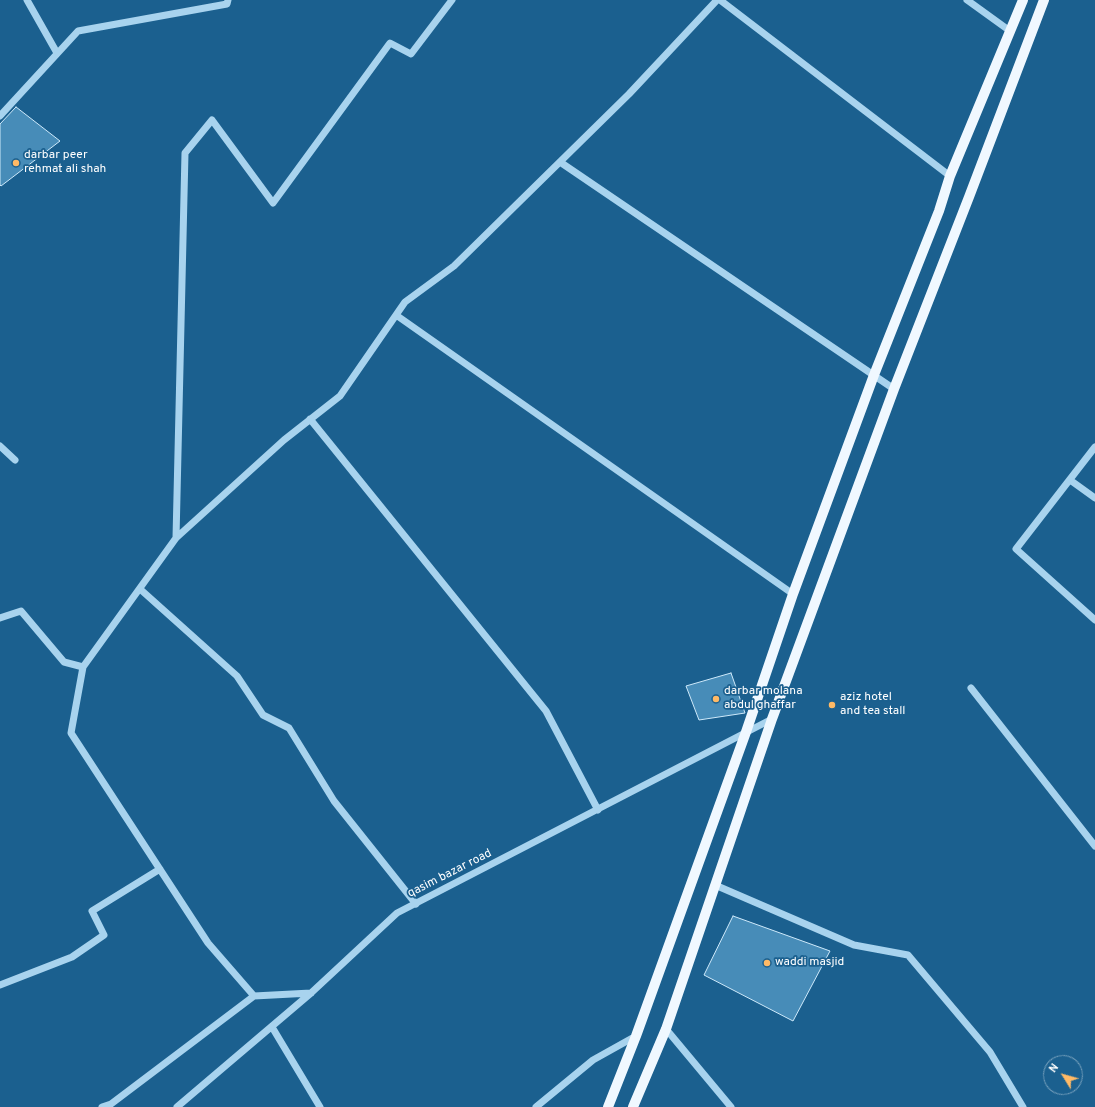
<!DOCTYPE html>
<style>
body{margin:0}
#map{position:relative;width:1095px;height:1107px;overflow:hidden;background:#1b608f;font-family:Overpass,sans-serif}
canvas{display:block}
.north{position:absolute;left:1043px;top:1055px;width:40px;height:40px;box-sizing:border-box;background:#1b608f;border:1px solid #76a0bc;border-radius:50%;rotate:307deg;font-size:11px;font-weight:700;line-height:16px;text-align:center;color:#fff}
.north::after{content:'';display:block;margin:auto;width:14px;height:18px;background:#ffba66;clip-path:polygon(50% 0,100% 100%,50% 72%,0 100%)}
</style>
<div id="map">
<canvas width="1095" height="1107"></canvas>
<div class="north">N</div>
</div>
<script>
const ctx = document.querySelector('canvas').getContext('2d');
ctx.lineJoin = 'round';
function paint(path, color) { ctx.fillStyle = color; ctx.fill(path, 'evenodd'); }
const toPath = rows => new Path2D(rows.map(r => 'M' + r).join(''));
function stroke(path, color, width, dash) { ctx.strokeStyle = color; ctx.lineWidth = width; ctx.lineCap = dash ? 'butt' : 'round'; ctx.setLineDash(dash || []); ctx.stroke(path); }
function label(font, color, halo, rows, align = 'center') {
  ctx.font = font + ' Overpass,sans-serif'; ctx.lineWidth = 3.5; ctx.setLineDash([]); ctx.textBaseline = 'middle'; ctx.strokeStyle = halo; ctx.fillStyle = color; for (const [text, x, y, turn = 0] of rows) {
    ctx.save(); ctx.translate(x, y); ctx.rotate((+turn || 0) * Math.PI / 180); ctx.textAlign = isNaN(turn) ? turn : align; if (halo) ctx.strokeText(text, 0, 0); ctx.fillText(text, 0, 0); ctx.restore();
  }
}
const building = toPath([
 [16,107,60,141,1,186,0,185,0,124,16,107],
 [731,673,745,713,699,720,686,686,731,673],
 [733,916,830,951,793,1021,704,975,733,916]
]);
paint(building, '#478cb8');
stroke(building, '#cee9fa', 1);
stroke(toPath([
 [27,0,57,53],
 [720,0,950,176],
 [967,0,1010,31],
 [0,116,78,31,227,4,228,0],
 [560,162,894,389],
 [396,315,793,594],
 [310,419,546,711,598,810],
 [0,446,15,460],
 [1095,447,1016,549,1095,620],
 [1070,480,1095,498],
 [176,538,185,153,212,120,273,203,390,43,411,54,452,0],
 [140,589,237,676,263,715,289,728,334,801,416,904],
 [0,618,21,611,64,662,83,667],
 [971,688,1095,846],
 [715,885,854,945,908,955,990,1052,1023,1107],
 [0,985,72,957,104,935,92,911,160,869],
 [254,996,208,943,71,733,83,667,176,538,284,440,340,396,405,302,454,266,629,94,717,0],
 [272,1027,320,1107],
 [666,1029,731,1107],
 [102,1107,111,1104,254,996,311,993],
 [177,1107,311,993,397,913,772,719],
 [536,1107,593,1060,636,1036]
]), '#a8d3ee', 7);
stroke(toPath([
 [608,1107,636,1036,746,732,793,594,874,375,939,211,950,176,1023,0],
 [633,1107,666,1029,772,719,894,389,969,197,1044,0]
]), '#f0f8ff', 10);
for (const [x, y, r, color] of [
 [16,163,4,"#ffba66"],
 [716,699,4,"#ffba66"],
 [832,705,4,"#ffba66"],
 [767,963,4,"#ffba66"]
]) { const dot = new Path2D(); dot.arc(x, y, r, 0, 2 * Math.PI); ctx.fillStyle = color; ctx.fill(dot); stroke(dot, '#1b608f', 1.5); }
label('12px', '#fff', '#1b608f', [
 ["darbar peer",24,156],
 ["rehmat ali shah",24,170],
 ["darbar molana",724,692],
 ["abdul ghaffar",724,706],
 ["aziz hotel",840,698],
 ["and tea stall",840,712],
 ["waddi masjid",775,963]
], 'left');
label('12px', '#fff', '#1b608f', [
 ["qasim bazar road",450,874,-27]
]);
</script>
